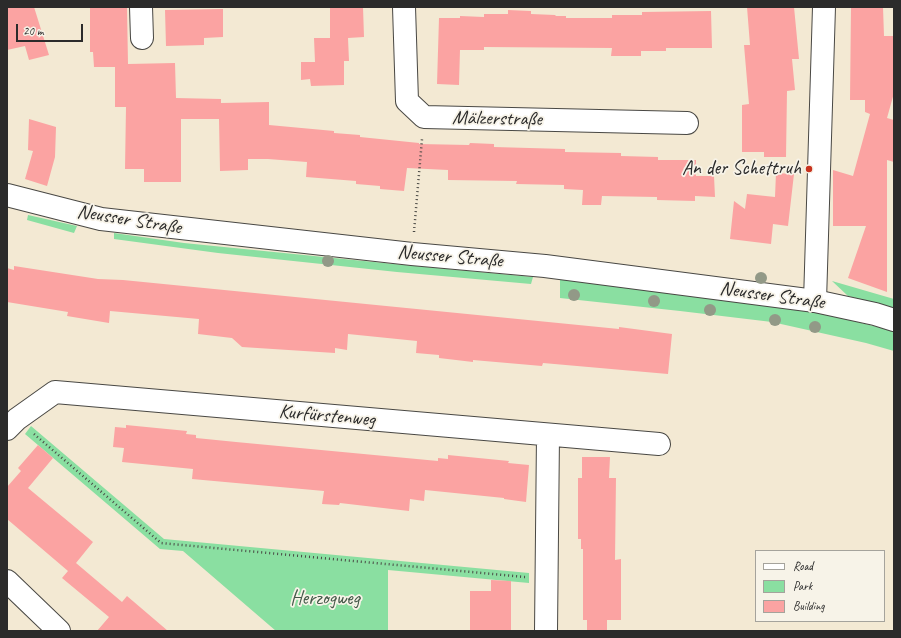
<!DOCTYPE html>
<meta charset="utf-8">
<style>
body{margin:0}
#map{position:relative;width:901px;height:638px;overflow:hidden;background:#f3e9d3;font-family:Caveat,sans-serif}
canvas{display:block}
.frame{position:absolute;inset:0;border:8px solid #2b2b2b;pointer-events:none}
.legend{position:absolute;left:755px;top:550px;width:130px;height:72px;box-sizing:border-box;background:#f7f3e8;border:1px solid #a5a39c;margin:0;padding:5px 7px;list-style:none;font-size:12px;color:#2b2b2b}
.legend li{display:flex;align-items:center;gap:8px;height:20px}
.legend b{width:20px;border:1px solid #a5a39c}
.scale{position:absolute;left:16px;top:24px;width:67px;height:18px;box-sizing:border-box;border:2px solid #2b2b2b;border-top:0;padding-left:5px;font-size:12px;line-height:14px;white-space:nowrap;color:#2b2b2b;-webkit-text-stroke:3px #f7f3e8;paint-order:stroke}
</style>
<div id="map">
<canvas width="901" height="638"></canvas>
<div class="frame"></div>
<ul class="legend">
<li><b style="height:5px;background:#fff"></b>Road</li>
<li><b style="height:11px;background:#8adfa1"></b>Park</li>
<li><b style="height:11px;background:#fba3a2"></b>Building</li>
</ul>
<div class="scale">20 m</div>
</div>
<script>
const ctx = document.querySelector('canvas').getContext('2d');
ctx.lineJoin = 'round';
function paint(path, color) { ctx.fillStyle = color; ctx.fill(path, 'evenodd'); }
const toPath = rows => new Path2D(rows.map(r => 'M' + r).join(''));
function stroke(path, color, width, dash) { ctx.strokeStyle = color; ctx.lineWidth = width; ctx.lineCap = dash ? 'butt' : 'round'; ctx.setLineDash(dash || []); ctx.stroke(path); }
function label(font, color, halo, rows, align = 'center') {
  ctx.font = font + ' Caveat,sans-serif'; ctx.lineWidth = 3.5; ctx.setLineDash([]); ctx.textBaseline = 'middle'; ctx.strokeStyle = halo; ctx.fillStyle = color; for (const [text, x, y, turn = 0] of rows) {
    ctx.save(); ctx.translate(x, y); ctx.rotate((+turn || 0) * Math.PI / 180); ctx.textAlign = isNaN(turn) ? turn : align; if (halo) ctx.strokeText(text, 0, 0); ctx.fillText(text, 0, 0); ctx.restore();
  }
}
paint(toPath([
 [28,215,77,226,74,233,27,220],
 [114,233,184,243,394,264,533,277,531,284,397,272,218,253,114,239],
 [560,279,627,285,821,313,894,331,894,351,866,343,772,322,680,311,560,298],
 [832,281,894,299,894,308,848,296],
 [31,426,164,539,529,573,529,583,388,570,388,631,276,631,183,551,160,549,25,434]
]), '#8adfa1');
paint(toPath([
 [7,7,34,7,49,55,29,60,25,46,7,50],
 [90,7,127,7,128,64,175,63,176,98,221,99,221,103,269,102,269,125,334,131,334,133,360,135,360,137,419,143,419,144,469,145,470,143,494,144,494,147,565,149,565,152,621,153,621,156,658,157,658,160,696,160,696,176,714,176,715,197,695,196,695,201,657,200,657,197,602,196,601,205,582,205,583,190,564,189,564,185,516,184,517,181,448,180,448,170,407,168,404,191,380,189,380,186,356,184,356,181,306,177,307,162,268,159,248,159,248,170,220,171,219,119,181,119,181,182,144,182,144,169,125,169,126,107,115,107,115,67,94,67,93,52,90,52],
 [330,7,363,7,364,37,348,38,349,61,344,61,344,85,311,86,310,79,301,80,301,62,315,62,314,38,330,38],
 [747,7,794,7,799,59,792,59,795,90,787,91,786,157,764,157,764,152,742,152,742,105,749,104,744,45,750,45],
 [851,7,883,7,884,36,894,36,894,93,887,118,894,120,894,162,887,160,887,292,848,278,866,226,833,226,833,170,853,176,870,114,865,112,865,100,850,100],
 [223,9,223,37,204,38,204,45,166,46,165,10],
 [508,10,531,11,531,14,555,15,556,16,566,16,566,18,612,18,612,15,642,15,642,12,711,11,712,48,666,48,666,51,641,51,641,56,611,56,612,48,484,47,484,50,460,50,459,85,437,84,439,18,460,18,460,16,484,17,484,14,508,14],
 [29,119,56,127,55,157,47,186,25,179,33,151,28,150],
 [776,173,794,174,788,226,773,224,771,244,730,239,734,201,745,209,747,194,775,197],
 [14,266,98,279,123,280,619,329,619,327,672,334,668,374,543,363,542,366,473,360,473,362,439,358,439,355,416,353,417,341,348,334,347,350,335,348,335,353,242,347,232,338,198,334,199,319,110,311,109,323,67,316,68,312,7,302,7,268,14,270],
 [126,425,187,431,186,434,196,435,196,438,236,442,438,461,438,458,448,459,448,455,509,461,508,463,529,465,526,502,504,499,504,498,425,490,424,501,410,499,409,511,340,503,339,505,322,504,324,491,192,479,193,469,122,462,124,448,113,447,115,427,126,428],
 [38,445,53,458,28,488,93,542,76,563,122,602,127,596,168,631,97,631,109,617,62,578,68,571,7,519,7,487,21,471,18,468],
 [582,457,610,457,609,478,616,478,615,560,621,559,621,620,607,620,607,631,587,631,587,620,583,620,583,549,581,549,581,539,578,539,578,478,582,478],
 [491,580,511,581,511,631,470,631,470,591,491,591]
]), '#fba3a2');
const minor = toPath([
 [141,7,142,38],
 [404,7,407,101,424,117,687,123],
 [815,301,824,7],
 [7,429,17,419,55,392,659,444],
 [7,581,59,631],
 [546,631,548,435]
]);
const tertiary = toPath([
 [7,195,101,219,412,254,545,266,815,301,875,314,894,320]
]);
stroke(minor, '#494844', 24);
stroke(tertiary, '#494844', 24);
stroke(toPath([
 [414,232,422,139],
 [34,434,161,543,525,577]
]), '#494844', 2.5, [1, 3]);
stroke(minor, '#fff', 22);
stroke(tertiary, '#fff', 22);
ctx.fillStyle = '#929987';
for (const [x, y] of [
 [328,261],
 [761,278],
 [574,295],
 [654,301],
 [710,310],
 [775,320],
 [815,327]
]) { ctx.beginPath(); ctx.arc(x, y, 6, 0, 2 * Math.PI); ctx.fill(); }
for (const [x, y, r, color] of [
 [809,169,4,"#c8321e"]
]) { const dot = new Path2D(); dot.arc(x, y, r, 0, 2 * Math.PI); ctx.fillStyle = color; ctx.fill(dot); stroke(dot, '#f7f3e8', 1.5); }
label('20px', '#2b2b2b', '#f7f3e8', [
 ["Mälzerstraße",497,119,1],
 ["Neusser Straße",129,220,9],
 ["Neusser Straße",450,257,5],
 ["Neusser Straße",772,296,8],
 ["Kurfürstenweg",327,416,5]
]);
label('20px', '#2b2b2b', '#f7f3e8', [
 ["An der Schettruh",801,169]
], 'right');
label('20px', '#435848', '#f7f3e8', [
 ["Herzogweg",325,599]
]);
</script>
